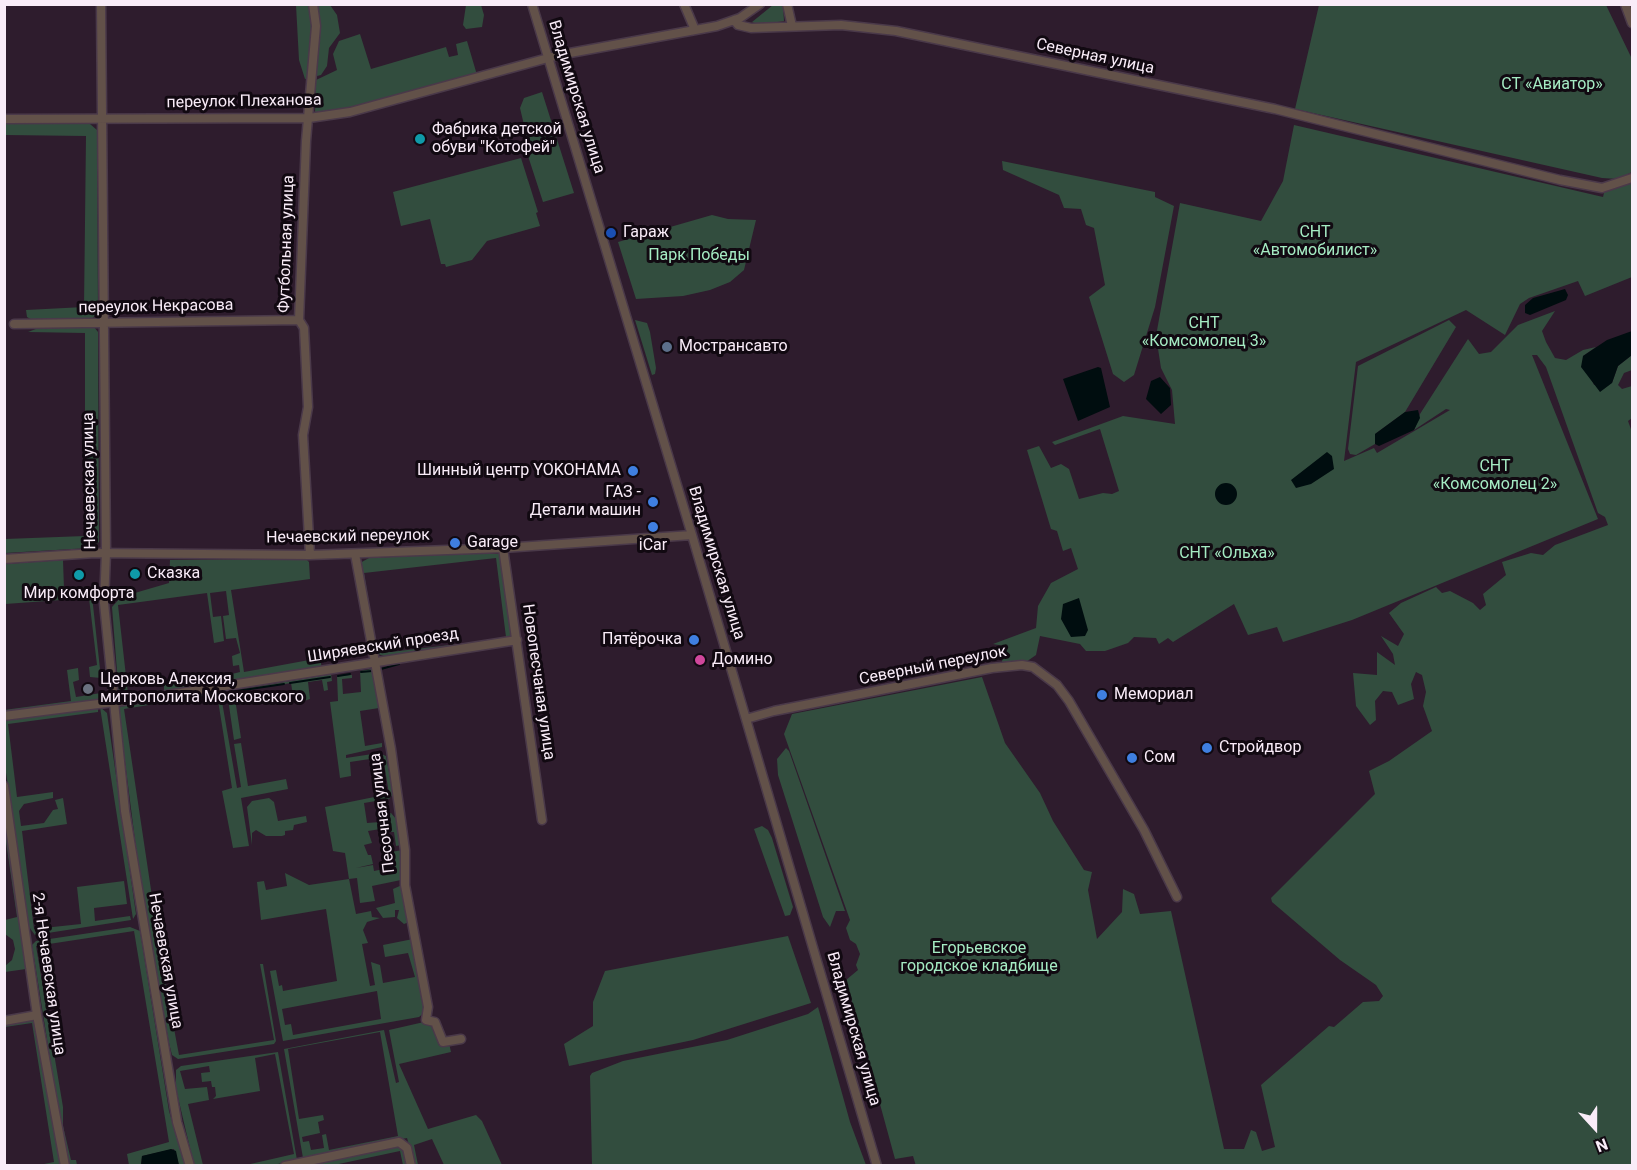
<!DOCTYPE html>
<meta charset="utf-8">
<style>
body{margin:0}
#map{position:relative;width:1637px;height:1170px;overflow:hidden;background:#2e1c2d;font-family:Roboto,sans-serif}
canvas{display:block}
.frame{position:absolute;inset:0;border:6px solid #f9ecf8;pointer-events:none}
.north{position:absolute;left:1565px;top:1098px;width:60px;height:60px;-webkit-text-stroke:4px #110911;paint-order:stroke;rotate:159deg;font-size:16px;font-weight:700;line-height:24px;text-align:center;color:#f9ecf8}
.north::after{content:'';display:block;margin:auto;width:21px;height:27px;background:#f9ecf8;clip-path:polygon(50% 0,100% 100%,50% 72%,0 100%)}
</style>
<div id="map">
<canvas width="1637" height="1170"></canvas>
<div class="frame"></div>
<div class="north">N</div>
</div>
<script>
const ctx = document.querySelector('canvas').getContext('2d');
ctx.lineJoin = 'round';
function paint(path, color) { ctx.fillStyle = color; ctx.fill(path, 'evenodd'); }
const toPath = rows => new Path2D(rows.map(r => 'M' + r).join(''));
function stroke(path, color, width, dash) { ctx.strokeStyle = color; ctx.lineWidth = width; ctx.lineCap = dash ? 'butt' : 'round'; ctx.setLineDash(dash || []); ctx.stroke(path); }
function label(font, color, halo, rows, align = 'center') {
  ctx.font = font + ' Roboto,sans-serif'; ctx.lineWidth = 6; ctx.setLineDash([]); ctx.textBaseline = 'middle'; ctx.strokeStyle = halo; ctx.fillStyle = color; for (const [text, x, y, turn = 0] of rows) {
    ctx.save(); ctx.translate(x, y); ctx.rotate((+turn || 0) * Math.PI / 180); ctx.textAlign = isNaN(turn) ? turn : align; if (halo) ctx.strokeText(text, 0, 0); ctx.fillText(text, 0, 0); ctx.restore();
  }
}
paint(toPath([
 [296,5,330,5,337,15,340,33,329,48,327,66,321,75,305,79,299,60],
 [466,5,481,5,484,15,482,27,466,29,463,25],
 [773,5,783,5,784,21,759,25,752,22],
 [1319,5,1606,5,1632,59,1632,172,1618,179,1602,178,1295,109],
 [360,34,371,69,446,47,449,57,458,55,456,44,467,41,477,75,351,107,315,113,316,80,337,70,333,54,339,41],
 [542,92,574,193,543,202,528,156,531,155,520,108,524,98],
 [4,124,90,124,97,130,98,312,91,320,32,320,27,317,26,310,84,307,86,136,5,135],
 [1294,125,1603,197,1605,189,1632,181,1632,277,1585,296,1578,281,1529,298,1520,304,1505,335,1466,310,1356,362,1344,461,1374,448,1377,453,1450,410,1446,409,1414,430,1420,414,1468,339,1479,354,1491,352,1518,325,1555,311,1542,331,1546,342,1555,358,1566,360,1583,350,1596,347,1583,356,1594,385,1612,383,1618,366,1632,355,1632,370,1624,373,1618,385,1622,389,1632,386,1632,418,1628,421,1632,432,1632,1165,916,1166,913,1156,895,1159,846,980,858,970,856,965,860,954,856,944,850,940,846,928,850,920,784,734,792,714,982,677,1005,743,1040,793,1053,821,1084,870,1092,872,1088,890,1097,939,1122,912,1123,889,1134,894,1140,914,1171,911,1224,1149,1244,1149,1251,1130,1256,1132,1262,1151,1275,1147,1261,1085,1329,1026,1334,1027,1363,1002,1379,1001,1383,996,1376,985,1340,960,1272,902,1271,898,1375,794,1369,771,1389,761,1432,731,1423,706,1426,692,1422,675,1416,672,1411,684,1414,699,1398,705,1392,692,1383,691,1375,701,1376,720,1370,725,1356,706,1353,673,1377,675,1377,652,1395,665,1393,654,1381,636,1398,646,1404,634,1389,613,1401,603,1436,587,1442,593,1450,591,1473,603,1480,610,1486,605,1483,594,1506,575,1502,562,1531,553,1543,555,1555,545,1608,525,1605,517,1598,513,1546,367,1537,355,1532,355,1598,519,1352,620,1283,642,1277,627,1248,635,1234,604,1173,642,1168,638,1159,644,1156,638,1134,637,1128,643,1105,651,1086,651,1080,644,1040,636,1036,655,1026,662,1002,662,1004,646,993,644,1036,628,1038,606,1051,583,1078,569,1071,548,1063,551,1057,531,1051,529,1027,450,1039,446,1051,468,1061,464,1069,469,1079,499,1103,493,1112,494,1119,491,1100,429,1055,445,1052,442,1123,416,1175,424,1172,390,1161,368,1156,336,1180,203,1261,221,1283,181],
 [521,158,538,212,536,213,540,226,487,241,472,260,446,267,445,264,441,264,430,219,401,226,393,192],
 [1002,161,1155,192,1155,197,1174,206,1155,307,1134,375,1124,382,1113,374,1089,297,1105,285,1094,228,1086,225,1081,209,1064,208,1059,195,1003,170],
 [712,215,728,219,756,220,744,270,730,282,710,290,683,296,636,299,618,242],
 [635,320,647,323,650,332,656,368,655,374,652,375],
 [1449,320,1456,327,1405,412,1375,434,1375,444,1356,455,1350,454,1348,449,1358,366],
 [61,325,94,327,98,332,99,542,90,548,5,553,5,539,85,536,85,333,28,332,41,327],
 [457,554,500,554,513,637,471,645,471,643,506,637,496,558,364,573,377,650,382,653,458,644,458,647,431,651,384,656,378,654,375,651,360,563,369,558],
 [306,559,309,562,310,579,231,590,244,672,320,658,322,669,234,683,232,674,240,672,239,665,233,666,232,656,240,653,236,638,226,639,223,616,229,615,226,591,210,593,213,617,221,616,224,641,214,643,207,593,118,605,128,694,164,690,164,684,219,676,221,685,119,697,112,607,121,597,169,583,170,560],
 [63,560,64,589,91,587,101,678,90,677,89,667,97,665,89,598,5,604,5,564],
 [78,668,79,680,73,682,76,697,107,692,108,699,5,713,4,710,71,701,67,670],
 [372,669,379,708,360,711,365,746,382,743,382,747,346,755,346,758,379,753,386,756,393,794,389,799,376,799,376,801,364,803,367,823,380,822,379,815,391,813,397,820,401,845,396,846,394,832,388,832,387,828,368,831,372,843,364,845,368,855,371,855,373,864,356,868,373,865,374,871,389,868,386,853,402,850,401,880,372,886,375,901,360,903,357,878,349,879,356,914,371,911,372,917,380,918,367,922,363,930,368,943,362,944,370,986,375,985,371,962,380,965,383,983,415,977,408,953,385,957,383,945,413,939,426,1011,419,1017,283,1041,270,971,276,970,279,986,282,985,283,991,337,981,326,909,261,920,257,882,264,881,266,890,287,886,285,873,309,885,349,879,345,853,333,851,325,807,389,794,383,757,350,762,351,776,340,778,330,702,338,701,337,676,352,675,352,678,342,679,343,694,361,692,360,671],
 [377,991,381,1019,293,1035,291,1024,285,1025,282,1009],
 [331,674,332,681,327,682,328,690,324,691,322,680,308,682,310,699,304,701,303,695,295,697,294,702,291,683,234,692,241,738,234,740,227,692],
 [218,692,221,696,237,788,241,787,234,744,241,743,248,786,286,779,288,789,241,798,249,846,233,848,222,791,232,788,217,694,124,709,163,970,179,1055,274,1040,260,964,263,964,276,1041,274,1044,178,1059,172,1055,169,1043,140,879,118,707],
 [100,707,107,713,136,914,133,919],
 [98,708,98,712,8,724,17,797,53,792,53,798,24,804,19,811,21,826,44,823,53,810,58,809,55,800,63,798,67,824,22,831,34,929,81,924,77,887,124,881,127,904,94,908,95,921,130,916,131,920,35,935,29,927,5,766,4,720],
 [786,748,789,751,845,911,836,911,830,927,823,917,778,775,777,759],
 [269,798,274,802,278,821,306,816,307,822,294,825,293,830,285,831,285,835,282,836,266,836,256,830,252,833,252,845,247,807,252,801],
 [4,807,34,1010,32,1013,30,1015,5,1018,32,1013,26,969,5,972,5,966,12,960,15,949,13,940,5,934,5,920,17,917,5,835],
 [762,826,768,830,772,838,793,907,790,915,785,916,754,829],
 [402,885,409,922,404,924,397,918,399,910,395,910,395,917,383,918,376,908,395,903,393,889],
 [130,927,140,931,169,1111,185,1165,179,1165,174,1149,142,1156,141,1165,129,1165,127,1154,169,1142,134,931,36,946,63,1107,63,1126,71,1160,76,1160,77,1165,67,1165,32,945,36,941],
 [788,936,811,1003,693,1040,569,1066,564,1044,593,1026,593,1002,605,971],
 [818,1007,850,1122,866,1165,592,1165,590,1076,592,1073,623,1061,727,1040,808,1014],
 [36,1019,61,1165,39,1165,54,1162,32,1023,5,1027,5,1024],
 [424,1022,431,1024,439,1045,449,1043,451,1052,399,1064,428,1129,476,1115,482,1121,502,1165,444,1165,432,1139,414,1145,418,1165,415,1165,407,1138,303,1158,284,1049,384,1030,396,1083,399,1082,389,1030],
 [380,1032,398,1136,329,1150,326,1134,322,1135,324,1148,311,1150,309,1141,303,1142,302,1137,320,1133,318,1122,324,1120,323,1115,299,1119,288,1049],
 [278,1052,297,1160,273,1165,246,1165,294,1154,275,1054,255,1058,260,1091,213,1099,216,1096,215,1087,212,1087,211,1081,202,1082,201,1073,210,1072,209,1066,180,1071,185,1089,207,1087,209,1100,188,1104,203,1165,194,1165,176,1089,176,1070,181,1066],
 [398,1145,404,1151,409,1165,403,1165,400,1151,334,1165,299,1166]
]), '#324d3e');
paint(toPath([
 [1565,289,1568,295,1566,300,1530,315,1525,313,1525,305,1533,298],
 [1632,331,1632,355,1618,366,1612,383,1600,392,1581,367,1583,356,1607,340],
 [1098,367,1101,368,1110,407,1078,421,1063,379],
 [1160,377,1170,388,1171,405,1161,414,1146,399,1151,381],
 [1418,410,1420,418,1414,430,1379,446,1375,444,1375,434,1405,412],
 [1327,452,1332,456,1334,469,1311,484,1296,488,1291,480],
 '1215 494a11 11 0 1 1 22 0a11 11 0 1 1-22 0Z',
 [1079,598,1088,630,1085,636,1071,637,1061,619,1063,604],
 [171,1149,176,1151,179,1165,141,1165,142,1156]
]), '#000d0f');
stroke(toPath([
 [381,669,399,664],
 [361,672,372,671],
 [338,676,350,674],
 [290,683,330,677],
 [230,692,284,684]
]), '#000d0f', 2);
const minor = toPath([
 [101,4,106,553,104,603,125,811,177,1122,190,1166],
 [532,4,692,535,877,1166],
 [684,4,695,30],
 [787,4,792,26],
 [1625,4,1632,23],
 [734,20,738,25,751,28,841,25,896,31,1275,109,1560,180,1602,188,1632,178],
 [4,119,309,118,350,112,559,55,717,26,740,18,760,4],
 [14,324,299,320],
 [503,548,542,820],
 [355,554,391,749,405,850,405,885,428,1007,426,1020,435,1022,443,1042,461,1039],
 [310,555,303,435,308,407,304,328,299,320,306,141,316,26,313,4],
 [4,559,95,553,310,555,503,548,692,535],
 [4,716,161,696,517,640],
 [746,719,774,711,992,668,1022,665,1033,667,1057,685,1069,701,1144,830,1177,897],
 [4,786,37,1015,65,1166],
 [4,1021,37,1015],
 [285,1166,399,1142,407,1148,411,1166]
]);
stroke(minor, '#4a3949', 11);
stroke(minor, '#625149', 8);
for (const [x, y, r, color] of [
 [420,139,6,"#0f9aa8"],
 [611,233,6,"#1a4fb4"],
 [667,347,6,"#5c6f8a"],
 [633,471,6,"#3f7fe0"],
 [653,502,6,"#3f7fe0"],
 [653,527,6,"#3f7fe0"],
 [455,543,6,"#3f7fe0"],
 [135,574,6,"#0f9aa8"],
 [79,575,6,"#0f9aa8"],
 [694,640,6,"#3f7fe0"],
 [700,660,6,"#d1479c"],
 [88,689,6,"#6b7280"],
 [1102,695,6,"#3f7fe0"],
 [1207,748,6,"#3f7fe0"],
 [1132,758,6,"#3f7fe0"]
]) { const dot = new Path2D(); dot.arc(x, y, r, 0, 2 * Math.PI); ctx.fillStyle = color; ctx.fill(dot); stroke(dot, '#110911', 2); }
label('16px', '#f9ecf8', '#110911', [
 ["Северная улица",1095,57,12],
 ["Владимирская улица",576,97,73],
 ["переулок Плеханова",244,102,-1],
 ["Футбольная улица",287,244,-88],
 ["переулок Некрасова",156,307,-1],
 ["Нечаевская улица",90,481,-91],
 ["Нечаевский переулок",348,537,-1],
 ["Владимирская улица",716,563,73],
 ["Ширяевский проезд",383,646,-9],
 ["Северный переулок",933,666,-11],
 ["Новопесчаная улица",538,682,82],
 ["Песочная улица",383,813,-97],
 ["Нечаевская улица",165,961,80],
 ["2-я Нечаевская улица",48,974,82],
 ["Владимирская улица",853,1029,74]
]);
label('16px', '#a5ebc3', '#110911', [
 ["СТ «Авиатор»",1552,85],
 ["СНТ",1315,233],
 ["«Автомобилист»",1315,251],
 ["Парк Победы",699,256],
 ["СНТ",1204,324],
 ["«Комсомолец 3»",1204,342],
 ["СНТ",1495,467],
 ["«Комсомолец 2»",1495,485],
 ["СНТ «Ольха»",1227,554],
 ["Егорьевское",979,949],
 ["городское кладбище",979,967]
]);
label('16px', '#f9ecf8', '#110911', [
 ["Фабрика детской",432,130],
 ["обуви \"Котофей\"",432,148],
 ["Гараж",623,233],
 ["Мострансавто",679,347],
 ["Шинный центр YOKOHAMA",621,471,"right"],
 ["ГАЗ -",641,493,"right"],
 ["Детали машин",641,511,"right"],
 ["Garage",467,543],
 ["iCar",653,546,"center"],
 ["Сказка",147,574],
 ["Мир комфорта",79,594,"center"],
 ["Пятёрочка",682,640,"right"],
 ["Домино",712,660],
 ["Церковь Алексия,",100,680],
 ["митрополита Московского",100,698],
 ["Мемориал",1114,695],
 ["Стройдвор",1219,748],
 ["Сом",1144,758]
], 'left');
</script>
